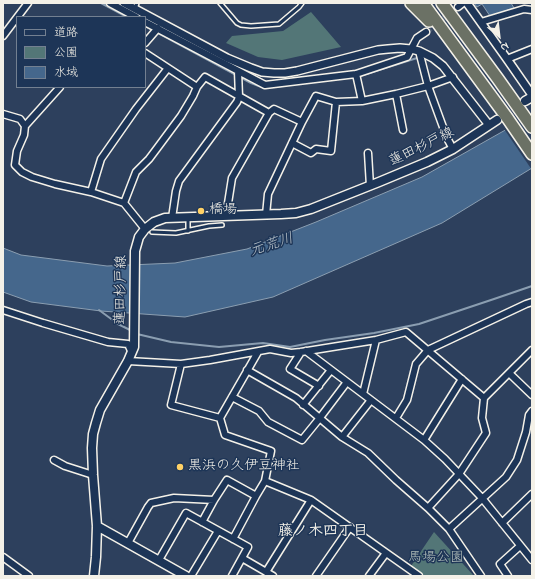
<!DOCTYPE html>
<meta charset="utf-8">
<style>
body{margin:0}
#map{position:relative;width:535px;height:579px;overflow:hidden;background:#2d405d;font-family:"Indie Flower","Klee One",sans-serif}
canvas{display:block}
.frame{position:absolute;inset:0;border:4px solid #f4f1e8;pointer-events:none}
.legend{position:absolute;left:16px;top:16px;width:130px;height:72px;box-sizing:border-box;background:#1d3557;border:1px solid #738091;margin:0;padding:5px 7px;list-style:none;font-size:12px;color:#f4f1e8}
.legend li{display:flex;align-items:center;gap:8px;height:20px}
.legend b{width:20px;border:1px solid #738091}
.north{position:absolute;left:479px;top:16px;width:40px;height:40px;-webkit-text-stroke:3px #1d3557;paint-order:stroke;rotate:152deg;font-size:11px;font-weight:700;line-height:16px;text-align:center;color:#f4f1e8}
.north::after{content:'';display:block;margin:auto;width:14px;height:18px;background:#f4f1e8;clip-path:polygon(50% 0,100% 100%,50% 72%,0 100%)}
</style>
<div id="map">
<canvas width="535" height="579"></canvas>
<div class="frame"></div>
<ul class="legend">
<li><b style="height:5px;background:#1d3557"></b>道路</li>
<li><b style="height:11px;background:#537677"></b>公園</li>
<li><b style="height:11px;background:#45678c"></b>水域</li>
</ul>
<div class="north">N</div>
</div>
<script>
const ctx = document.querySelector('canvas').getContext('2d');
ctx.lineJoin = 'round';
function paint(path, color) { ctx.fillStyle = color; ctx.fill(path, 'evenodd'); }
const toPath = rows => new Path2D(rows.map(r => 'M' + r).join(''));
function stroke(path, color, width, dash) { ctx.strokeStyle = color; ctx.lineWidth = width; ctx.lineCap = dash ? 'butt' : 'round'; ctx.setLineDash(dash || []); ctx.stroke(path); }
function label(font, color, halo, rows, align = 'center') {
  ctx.font = font + ' "Indie Flower","Klee One",sans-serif'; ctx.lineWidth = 3; ctx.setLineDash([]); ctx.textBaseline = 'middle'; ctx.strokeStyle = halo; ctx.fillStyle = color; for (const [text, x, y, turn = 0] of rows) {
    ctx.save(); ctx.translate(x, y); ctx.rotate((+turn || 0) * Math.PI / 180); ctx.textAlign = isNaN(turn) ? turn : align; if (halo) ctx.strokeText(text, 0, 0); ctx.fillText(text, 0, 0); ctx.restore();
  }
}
paint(toPath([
 [311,12,341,47,282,60,258,57,226,43,232,36,283,31],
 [434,532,474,576,425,576,411,566]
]), '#537677');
const water = toPath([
 [474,3,511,3,514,8,490,16,482,4,477,7,474,3],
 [532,115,532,168,442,223,273,297,185,317,101,311,31,302,3,292,3,248,21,255,107,266,175,263,247,249,316,222,422,177,532,115]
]);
paint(water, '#45678c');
stroke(water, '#8b9eb1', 1);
paint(toPath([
 [532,113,532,170,504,129]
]), '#2d405d');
stroke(toPath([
 [101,3,127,17],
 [145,26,251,83,264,88,282,86],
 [357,77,417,58],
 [99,310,118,324,132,331],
 [137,334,171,342,219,347,263,343,290,347,325,340,374,333,419,324,494,299,532,286]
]), '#8b9eb1', 2);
stroke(toPath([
 [426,32,458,7]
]), '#4b5b72', 6, [6, 3]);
const service = toPath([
 [220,3,237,23,241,25,251,26,279,24,299,7,302,3],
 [135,9,137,3],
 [188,219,188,231],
 [152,232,176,233,209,226,222,225]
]);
const minor = toPath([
 [110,3,136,17],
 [458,7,463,3],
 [145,22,265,85,356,74,407,57,417,38,426,32],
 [481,22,524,9,532,10],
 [3,36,28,3],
 [145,43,158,28],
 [419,51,428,86,447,138,453,149],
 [145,53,197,87,205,77,269,113,274,109,302,122],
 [507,59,532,49],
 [356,74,362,101],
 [396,94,403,130],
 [3,114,20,119,25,126,24,135,17,151,15,165,22,172,32,177,55,184,91,192,124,203,145,229],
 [25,126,60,87],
 [292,143,311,153,316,149,331,151,336,102],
 [368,153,370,186],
 [91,192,101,159,136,109,168,68],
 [124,203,136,172,149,159,158,147,181,116,193,96,197,87],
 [266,215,268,194,302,122,316,96,336,102,362,101,396,94,428,86,453,77],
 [226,216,232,178,269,113],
 [172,218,176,191,179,181,237,102,239,97,238,71],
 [3,310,43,323,108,342,128,344,132,353],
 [306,351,424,440,445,459,482,498,532,560],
 [301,352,290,369,319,386],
 [128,361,181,364,210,360,270,349,291,353,301,352,376,340,406,332,484,398],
 [181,364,171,405,220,418],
 [247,370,296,398,342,437,368,453,396,480,428,508,449,529,481,576],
 [509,373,532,395],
 [363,394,376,340],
 [232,397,259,411,268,422,302,440,319,419,347,382],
 [303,405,331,370],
 [396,418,407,400,416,364,428,350,526,304,532,302],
 [342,437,371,400],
 [424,440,462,379],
 [54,460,65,466,93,475],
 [265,481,311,500,419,576],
 [428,508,459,474,486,433,482,418,484,398,532,350],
 [202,522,214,500,227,480,256,496],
 [502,523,532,494],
 [449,529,506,477,517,460,526,432,529,415,532,411],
 [233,539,256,496,265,481,271,451,225,435,220,418,258,352],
 [128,543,148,507,151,503,174,498,214,500],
 [3,557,29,576],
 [242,558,273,576],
 [159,560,186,513,248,547,232,576],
 [266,572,311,500],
 [191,576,218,531],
 [316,576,350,527],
 [369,576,386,553],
 [508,576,500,564,520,546]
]);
const tertiary = toPath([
 [124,3,227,58,251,68,262,72,274,73,285,73,297,71,378,50,388,49,400,48,411,49,419,51,433,58,443,66,489,125],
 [467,3,507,59,532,95]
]);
const secondary = toPath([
 [525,101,532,97],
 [97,526,186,576],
 [94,576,96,557,97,526,93,475,92,448,93,434,96,423,100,410,128,361,134,347,135,251,139,237,145,229,154,222,165,218,281,214,296,213,311,209,379,182,427,162,453,149,497,120]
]);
const motorway = toPath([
 [411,3,429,21],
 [423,3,508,119,532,154],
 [442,3,498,79,532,127]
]);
stroke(service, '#f4f1e8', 6);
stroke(minor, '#f4f1e8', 9);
stroke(tertiary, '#f4f1e8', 10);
stroke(secondary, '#f4f1e8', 11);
stroke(motorway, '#f4f1e8', 14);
stroke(service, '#1d3557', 3);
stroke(minor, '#1d3557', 6);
stroke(tertiary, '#1d3557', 7);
stroke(secondary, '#1d3557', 8);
stroke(motorway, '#6b7165', 11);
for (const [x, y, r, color] of [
 [201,211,4,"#ffd166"],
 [180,467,4,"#ffd166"]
]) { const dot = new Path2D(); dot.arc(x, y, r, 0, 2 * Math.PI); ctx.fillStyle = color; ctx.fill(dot); stroke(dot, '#1d3557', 1.5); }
label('14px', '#f4f1e8', '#1d3557', [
 ["蓮田杉戸線",422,148,-26],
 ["蓮田杉戸線",122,290,-89]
]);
label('14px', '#f4f1e8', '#1d3557', [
 ["橋場",209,211],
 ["黒浜の久伊豆神社",188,467]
], 'left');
label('14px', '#b4c0bb', '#1d3557', [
 ["馬場公園",436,559]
]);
label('italic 15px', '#b7c1c8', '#1d3557', [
 ["元荒川",272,246,-18]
]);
label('bold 15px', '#f4f1e8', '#1d3557', [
 ["藤ノ木四丁目",323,533]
]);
</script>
